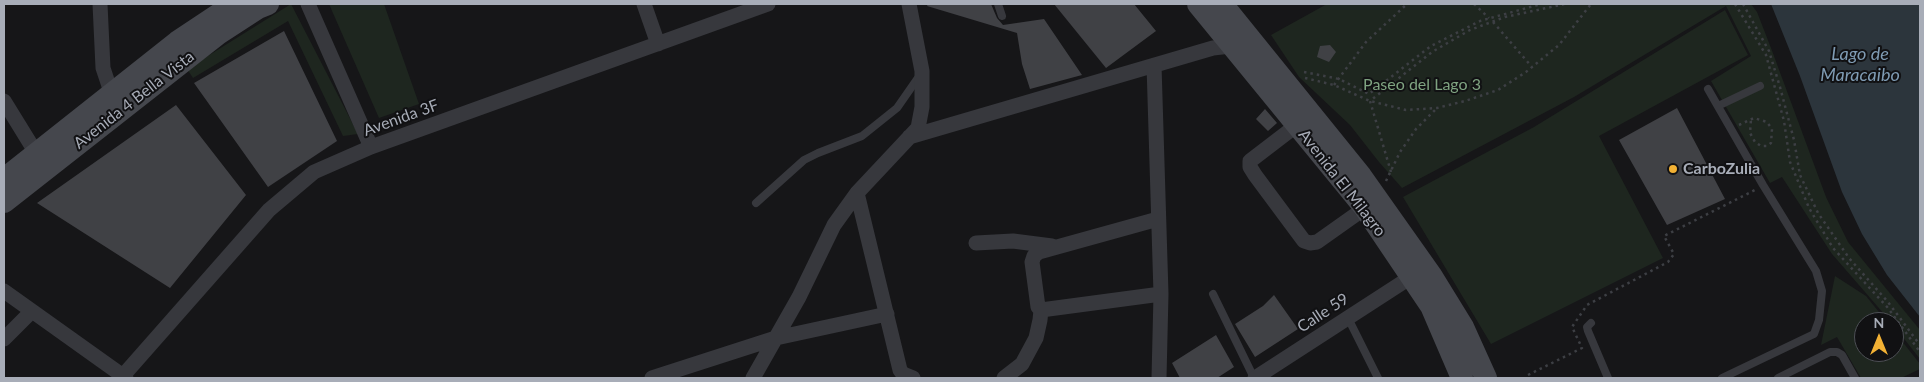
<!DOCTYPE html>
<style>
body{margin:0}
#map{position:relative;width:1924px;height:382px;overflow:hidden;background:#161618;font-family:Lato,sans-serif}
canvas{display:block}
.frame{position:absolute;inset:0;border:5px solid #a8adb8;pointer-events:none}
.north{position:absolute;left:1854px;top:312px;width:50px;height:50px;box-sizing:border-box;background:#111113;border:1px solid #4d4f55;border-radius:50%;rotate:0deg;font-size:14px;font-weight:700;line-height:20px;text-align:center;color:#a8adb8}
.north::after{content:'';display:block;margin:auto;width:18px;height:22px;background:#f2b134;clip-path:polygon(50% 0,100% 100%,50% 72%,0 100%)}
</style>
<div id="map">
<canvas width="1924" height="382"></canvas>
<div class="frame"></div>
<div class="north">N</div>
</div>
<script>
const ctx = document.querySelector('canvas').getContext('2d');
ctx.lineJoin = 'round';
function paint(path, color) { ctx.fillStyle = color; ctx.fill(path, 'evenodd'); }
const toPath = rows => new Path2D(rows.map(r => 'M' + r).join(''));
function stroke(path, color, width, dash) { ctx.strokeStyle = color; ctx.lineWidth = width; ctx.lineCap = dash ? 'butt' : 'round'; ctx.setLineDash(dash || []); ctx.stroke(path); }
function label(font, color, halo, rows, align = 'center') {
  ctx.font = font + ' Lato,sans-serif'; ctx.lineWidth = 4; ctx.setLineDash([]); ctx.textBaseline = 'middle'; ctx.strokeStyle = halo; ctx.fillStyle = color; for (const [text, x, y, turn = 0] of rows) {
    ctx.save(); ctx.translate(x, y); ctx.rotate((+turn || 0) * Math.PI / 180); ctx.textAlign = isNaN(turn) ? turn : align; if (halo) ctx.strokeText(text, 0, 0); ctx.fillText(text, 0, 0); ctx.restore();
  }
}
paint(toPath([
 [291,4,358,134,343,136,288,21,193,78,187,69],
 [329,4,384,4,419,104,379,118],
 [1327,4,1751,4,1757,12,1771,48,1826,197,1848,242,1920,330,1920,359,1894,326,1894,322,1891,322,1832,254,1782,177,1770,183,1711,81,1751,56,1726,6,1574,97,1402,188,1379,162,1350,125,1299,77,1271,35],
 [1725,10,1748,55,1599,136,1663,258,1491,344,1403,197,1534,127],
 [1835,276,1866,296,1887,322,1864,322,1864,352,1894,352,1894,331,1920,364,1920,369,1901,378,1861,378,1837,337,1821,345]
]), '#1e261f');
paint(toPath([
 [1771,4,1920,4,1920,317,1887,275,1862,234,1842,192,1800,76]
]), '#2c353c');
paint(toPath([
 [928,4,991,4,997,18,1003,25,1044,19,1082,75,1030,89,1022,64,1017,33,927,6],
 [1054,4,1134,4,1156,31,1106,68],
 [284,31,337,141,268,187,194,83],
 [1330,45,1336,52,1329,62,1317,57,1320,46],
 [176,105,246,195,170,288,37,203],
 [1677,108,1725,199,1667,225,1619,140],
 [1265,109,1277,123,1268,131,1256,119],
 [1274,295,1298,329,1255,357,1235,324,1263,306],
 [1216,335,1234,367,1217,378,1180,378,1172,363]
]), '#404145');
stroke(toPath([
 [1474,4,1489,18],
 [1735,4,1766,55,1784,121,1790,162,1809,208,1833,248,1888,308,1920,352],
 [1743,4,1769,51,1780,87,1794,140,1800,175,1818,213,1849,258,1888,302,1920,345],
 [1493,22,1532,67],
 [1304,72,1339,79,1369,94,1431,46,1480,21,1541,4],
 [1305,78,1334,85,1370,101,1406,110,1437,108,1465,101,1498,90,1526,72,1559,45,1591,4],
 [1334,85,1366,42,1407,4],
 [1739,125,1754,118,1767,122,1772,129,1771,143,1767,146,1761,146,1755,142,1750,133,1751,119],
 [1391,172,1370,101,1432,52,1470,30,1505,17,1565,4],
 [1386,181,1400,152,1416,129,1436,109],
 [1528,375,1582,348,1572,327,1587,305,1668,262,1674,254,1664,236,1755,190]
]), '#3d3f44', 2.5, [2.5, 4]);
stroke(toPath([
 [998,4,1002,16],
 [1708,89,1763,185,1816,271,1822,291,1819,320,1814,334,1722,378],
 [1718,106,1760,86],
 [756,203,804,160,818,153,862,136,897,108,920,75],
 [1213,294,1254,378],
 [1348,318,1378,378],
 [1591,323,1587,327,1588,331,1608,378],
 [1778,378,1830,352,1837,352,1842,355,1855,378]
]), '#37383d', 8);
stroke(toPath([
 [100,4,103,68,112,95,116,99],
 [308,4,371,147],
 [644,4,658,44],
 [1154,65,1161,294,1159,378],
 [4,101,41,161],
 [1297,125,1250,161,1250,167,1255,175,1304,241,1310,243,1317,242,1365,208],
 [909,137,1213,48,1231,46],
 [857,193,900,370,903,374,913,378],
 [1158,219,1039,252,1034,256,1032,262,1038,307,1041,310,1161,294],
 [976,243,1013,241,1052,246],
 [4,291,126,378],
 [4,339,32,311],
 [121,378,269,210,314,172,371,147,768,4],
 [652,378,776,338,887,314],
 [753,378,799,297,834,225,857,193,918,128,922,107,922,71,909,4],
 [1004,378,1022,364,1036,338,1040,320,1041,310],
 [1255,378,1411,277]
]), '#37383d', 15);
stroke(toPath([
 [1198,4,1365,208,1431,306,1462,378],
 [1222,4,1361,176,1431,275,1463,327,1486,378],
 [4,179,177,42,234,4],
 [4,202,218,34,258,8,268,4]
]), '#45474d', 22);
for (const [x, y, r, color] of [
 [1673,169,5,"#f2b134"]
]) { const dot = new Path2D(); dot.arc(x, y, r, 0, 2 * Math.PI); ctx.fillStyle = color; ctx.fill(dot); stroke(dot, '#111113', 2); }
label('16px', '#7fa381', '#111113', [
 ["Paseo del Lago 3",1422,85]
]);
label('16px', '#a8adb8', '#111113', [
 ["Avenida 4 Bella Vista",134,100,-38],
 ["Avenida 3F",401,118,-20],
 ["Avenida El Milagro",1342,183,52],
 ["Calle 59",1323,313,-33]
]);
label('bold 16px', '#a8adb8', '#111113', [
 ["CarboZulia",1683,169]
], 'left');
label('italic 18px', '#7f9bb3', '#111113', [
 ["Lago de",1860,54],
 ["Maracaibo",1860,75]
]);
</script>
